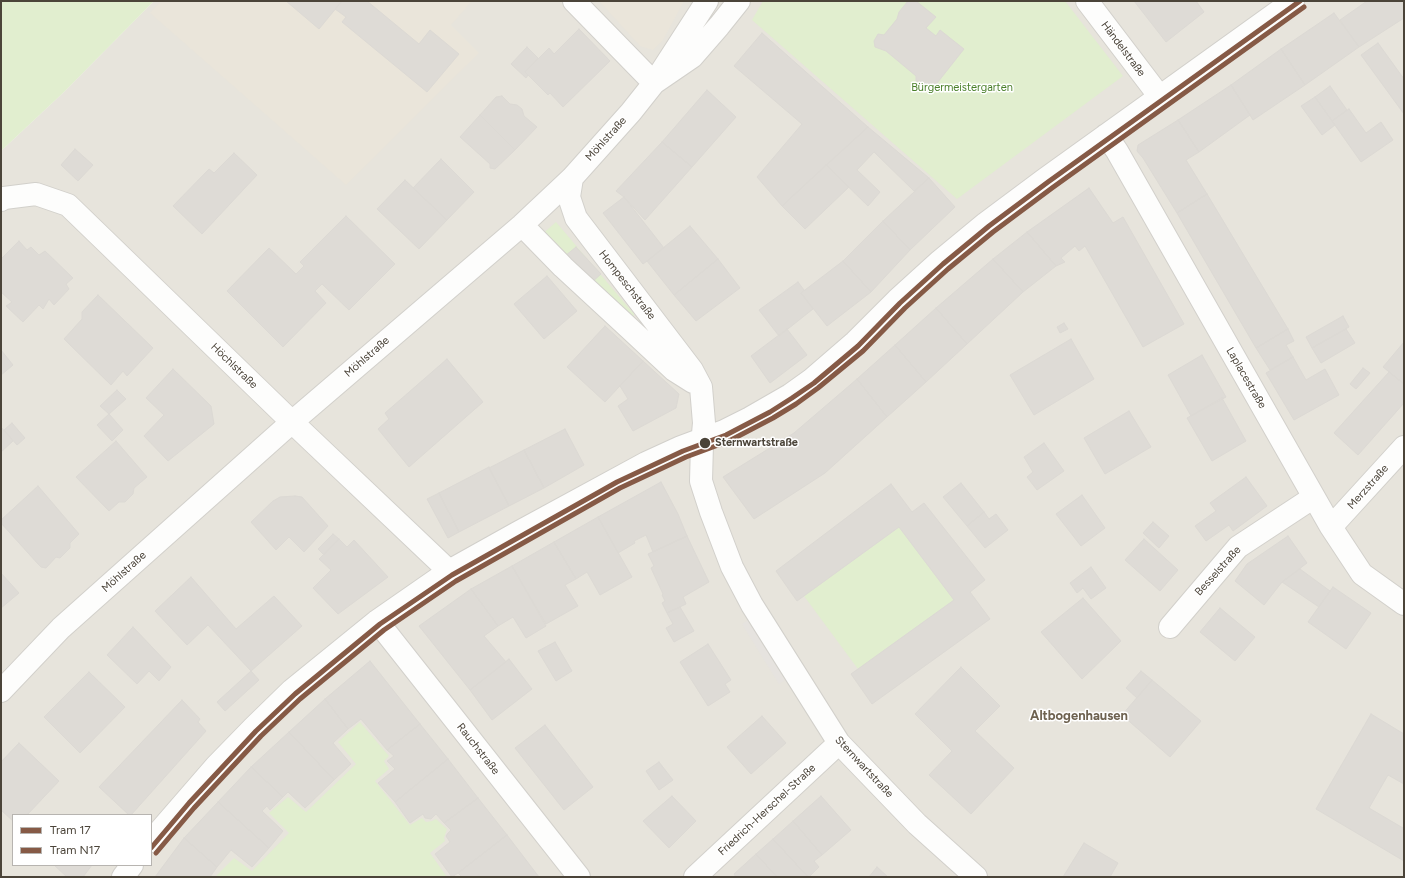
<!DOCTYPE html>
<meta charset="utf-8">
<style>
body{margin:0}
#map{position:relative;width:1405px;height:878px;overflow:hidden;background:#f4f2ee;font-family:Figtree,sans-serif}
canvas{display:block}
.frame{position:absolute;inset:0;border:2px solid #4b4439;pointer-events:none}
.legend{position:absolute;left:12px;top:814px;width:140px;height:52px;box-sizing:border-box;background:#fff;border:1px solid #b7b4b0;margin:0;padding:5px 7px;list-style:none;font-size:12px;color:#4b4439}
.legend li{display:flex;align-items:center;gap:8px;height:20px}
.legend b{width:20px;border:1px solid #b7b4b0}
</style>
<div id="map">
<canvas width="1405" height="878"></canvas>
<div class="frame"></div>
<ul class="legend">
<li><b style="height:5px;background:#865a46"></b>Tram 17</li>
<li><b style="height:5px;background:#865a46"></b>Tram N17</li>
</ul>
</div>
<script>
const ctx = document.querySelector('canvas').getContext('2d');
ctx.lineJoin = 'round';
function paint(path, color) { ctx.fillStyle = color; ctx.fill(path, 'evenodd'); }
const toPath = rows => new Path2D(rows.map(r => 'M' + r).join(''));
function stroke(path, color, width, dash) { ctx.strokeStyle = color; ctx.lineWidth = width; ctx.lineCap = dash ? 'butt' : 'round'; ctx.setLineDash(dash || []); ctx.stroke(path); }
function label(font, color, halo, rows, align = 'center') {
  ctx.font = font + ' Figtree,sans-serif'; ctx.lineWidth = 3; ctx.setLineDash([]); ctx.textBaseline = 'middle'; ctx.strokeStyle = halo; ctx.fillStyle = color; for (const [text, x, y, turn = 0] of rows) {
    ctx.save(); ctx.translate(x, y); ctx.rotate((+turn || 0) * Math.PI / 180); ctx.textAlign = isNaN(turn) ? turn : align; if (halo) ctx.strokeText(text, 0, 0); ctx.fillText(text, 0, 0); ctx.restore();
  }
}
paint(toPath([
 [154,1,1404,1,1404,877,1,877,1,151,64,92],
 [13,815,151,815,151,865,13,865]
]), '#e7e4dc');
paint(toPath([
 [161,1,472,1,451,25,479,53,346,185,150,13],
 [599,1,684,1,663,40,653,50,640,46]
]), '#eae5da');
paint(toPath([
 [1,1,154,1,64,92,1,151],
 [763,1,1065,1,1123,76,957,199,752,20],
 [556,222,634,314,633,324,540,236],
 [899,527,954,600,858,669,804,596],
 [360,722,389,756,384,761,389,769,375,781,410,825,422,818,426,822,432,821,436,819,447,829,444,838,445,841,430,853,447,877,215,877,234,858,252,871,289,833,269,813,288,797,306,812,356,764,338,742]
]), '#e1eecf');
paint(toPath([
 [748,620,785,680,779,684,742,624]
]), '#e6e3df');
const building = toPath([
 [286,1,342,1,319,29,286,1],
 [342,1,367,1,419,44,430,30,459,54,427,92,342,22,346,17,335,9,342,1],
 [908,1,916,1,936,17,926,28,936,36,940,30,964,49,934,87,925,89,916,81,916,76,886,51,875,47,874,41,878,34,884,35,897,19,899,12,908,1],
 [1134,1,1196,1,1204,12,1166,42,1134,1],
 [1367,1,1404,1,1404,18,1359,47,1340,20,1367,1],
 [1334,13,1359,47,1305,85,1281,49,1334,13],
 [579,29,610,61,563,107,550,93,548,95,525,72,549,48,554,54,579,29],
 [762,33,868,127,782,206,757,177,802,124,734,66,762,33],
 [1378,43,1404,79,1404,114,1361,55,1378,43],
 [527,47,538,58,525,72,528,75,526,78,511,64,527,47],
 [1281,49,1305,85,1253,120,1231,85,1281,49],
 [1231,85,1250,115,1199,152,1178,120,1231,85],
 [1330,86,1347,110,1332,121,1315,97,1330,86],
 [707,90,736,117,692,167,662,142,707,90],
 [502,96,510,104,517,105,522,109,524,116,537,127,515,150,480,115,496,97,502,96],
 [1315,97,1335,125,1322,135,1301,106,1315,97],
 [1349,109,1366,133,1381,122,1393,140,1361,162,1332,121,1349,109],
 [480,115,515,150,495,169,490,168,490,164,460,137,480,115],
 [1178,120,1199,152,1186,160,1207,194,1177,213,1143,158,1137,151,1138,145,1178,120],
 [868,127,929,178,914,191,874,152,857,170,880,192,868,206,826,165,868,127],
 [662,142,692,167,645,220,624,197,616,191,662,142],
 [75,149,93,165,78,181,61,165,75,149],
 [234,153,257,175,202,234,173,206,209,169,214,173,234,153],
 [441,159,474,192,447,220,413,188,441,159],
 [826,165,849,187,805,229,782,206,826,165],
 [929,178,955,207,910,250,883,221,929,178],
 [405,180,447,220,419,249,377,209,405,180],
 [1089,188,1113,223,1123,217,1184,324,1143,347,1085,246,1079,251,1075,246,1061,258,1065,262,1056,266,1027,232,1089,188],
 [1207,194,1288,329,1256,348,1177,213,1207,194],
 [624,197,664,248,643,264,603,213,624,197],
 [346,216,395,264,349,310,322,284,315,291,326,303,283,347,227,291,269,248,296,274,304,266,300,262,346,216],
 [883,221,910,250,871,292,843,261,883,221],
 [690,226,718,259,674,295,647,261,690,226],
 [1027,232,1056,266,1023,292,993,259,1027,232],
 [19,241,27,250,31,247,39,255,45,251,73,278,66,284,69,289,54,305,49,299,43,309,39,305,23,322,6,306,12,302,1,292,1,259,19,241],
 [576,247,601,274,591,283,565,256,576,247],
 [718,259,740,288,696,321,674,295,718,259],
 [993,259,1023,292,967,344,936,308,993,259],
 [843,261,871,292,827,326,801,293,843,261],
 [547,276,577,311,544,339,514,304,547,276],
 [798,282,804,290,801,293,813,309,779,336,759,310,798,282],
 [98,295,153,348,127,376,123,371,111,385,64,339,82,319,82,312,98,295],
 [936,308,967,344,926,382,895,345,936,308],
 [1343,316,1349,327,1312,348,1306,337,1343,316],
 [1064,323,1068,329,1060,333,1057,327,1064,323],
 [605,326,643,361,605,402,567,367,605,326],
 [787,329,807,355,770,383,751,356,787,329],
 [1288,329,1294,341,1286,345,1293,357,1270,370,1256,348,1288,329],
 [1346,329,1355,343,1321,363,1312,348,1346,329],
 [1071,339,1094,379,1034,415,1010,375,1071,339],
 [1404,342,1404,384,1383,367,1404,342],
 [895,345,926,382,887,417,857,379,895,345],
 [1,350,13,365,1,375,1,350],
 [1202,355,1226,397,1191,416,1168,375,1202,355],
 [1293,357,1306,380,1325,369,1339,395,1294,420,1266,373,1293,357],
 [447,359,483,402,409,467,378,429,389,419,385,413,447,359],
 [643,361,679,394,676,408,633,431,618,406,628,399,620,386,643,361],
 [1363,368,1370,373,1356,389,1350,384,1363,368],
 [173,369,211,406,214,424,168,461,144,436,164,415,146,398,173,369],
 [1389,372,1404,384,1404,403,1358,455,1334,433,1389,372],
 [857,379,887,417,825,473,754,519,723,477,794,433,857,379],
 [117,390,126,399,109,414,100,406,117,390],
 [1222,398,1246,441,1212,461,1187,418,1222,398],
 [1129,411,1151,447,1105,474,1084,438,1129,411],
 [109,414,123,430,112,441,97,425,109,414],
 [12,423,25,438,17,445,4,430,12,423],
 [1,427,13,441,1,452,1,427],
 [565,429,584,465,544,488,524,450,565,429],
 [116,441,147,477,134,488,133,494,125,502,119,502,109,511,76,477,116,441],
 [1044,443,1064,471,1037,490,1027,477,1033,472,1024,457,1044,443],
 [524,450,544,488,509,506,489,468,524,450],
 [489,467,509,506,459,532,439,493,489,467],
 [1246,477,1267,506,1233,531,1229,525,1206,541,1195,526,1216,511,1210,503,1246,477],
 [661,482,678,514,687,536,653,552,646,535,634,541,635,543,618,553,598,517,661,482],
 [961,483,984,512,967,526,943,497,961,483],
 [891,484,912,512,924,503,985,580,970,592,990,619,872,704,851,674,954,600,899,527,797,601,776,571,891,484],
 [38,486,79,534,70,543,70,548,60,558,56,557,46,568,41,567,38,564,1,523,1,520,38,486],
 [439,493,459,532,448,538,427,499,439,493],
 [1082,495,1105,528,1081,546,1056,514,1082,495],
 [295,496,302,497,328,526,304,552,289,537,276,550,251,522,273,501,280,497,295,496],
 [984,512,989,519,996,514,1008,530,985,548,967,526,984,512],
 [598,517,632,577,600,595,587,572,576,579,554,542,598,517],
 [1153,522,1169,536,1159,548,1143,533,1153,522],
 [333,534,339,539,324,555,318,549,333,534],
 [687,536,709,582,683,597,686,604,667,613,662,603,665,601,662,595,663,594,651,568,654,566,648,554,687,536],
 [1288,536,1307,563,1282,582,1264,605,1235,581,1247,564,1288,536],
 [339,539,347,547,354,540,388,577,338,614,313,588,331,570,319,559,339,539],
 [1144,539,1178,570,1160,591,1125,560,1144,539],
 [554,542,576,579,565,585,578,606,546,624,512,566,554,542],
 [512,566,546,626,526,638,513,617,498,626,471,589,512,566],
 [1091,567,1106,588,1091,599,1083,588,1077,593,1070,583,1091,567],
 [1300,569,1330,591,1319,607,1282,582,1300,569],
 [1,573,19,593,1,608,1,573],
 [191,577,236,629,274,596,302,626,251,671,208,625,187,645,155,611,191,577],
 [1333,587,1371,613,1346,649,1308,622,1333,587],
 [471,589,498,626,484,636,506,662,470,690,419,626,471,589],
 [1083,598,1121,641,1082,679,1041,632,1083,598],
 [680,607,694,631,674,642,666,628,673,624,667,613,680,607],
 [1220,608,1255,637,1235,661,1200,632,1220,608],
 [133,627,171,667,159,681,149,671,137,684,107,655,133,627],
 [555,642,572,671,556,681,538,651,555,642],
 [708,644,731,680,725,684,730,692,708,706,680,662,708,644],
 [509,659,532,689,492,720,470,690,509,659],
 [370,661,420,724,387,750,361,719,348,729,325,699,370,661],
 [961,667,1000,706,975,731,1014,768,971,814,929,775,952,751,915,714,961,667],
 [251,671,259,680,225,711,217,702,251,671],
 [1141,671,1152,680,1137,698,1126,688,1141,671],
 [89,672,125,707,80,753,44,717,89,672],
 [1152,680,1201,721,1170,757,1122,715,1152,680],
 [325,699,348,729,333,743,351,764,334,780,289,732,325,699],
 [182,700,200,719,198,722,206,731,131,815,129,815,99,787,182,700],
 [1371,714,1404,734,1404,784,1388,775,1369,808,1403,828,1404,827,1404,861,1316,809,1371,714],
 [762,716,786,743,751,774,727,747,762,716],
 [420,724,448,759,395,802,378,783,395,769,387,761,394,756,387,750,420,724],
 [545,725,593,787,564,810,515,748,545,725],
 [289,732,334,780,305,808,288,792,283,797,251,767,289,732],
 [19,743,59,781,27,815,13,815,13,821,1,810,1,762,19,743],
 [448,759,478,798,444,823,436,814,431,819,425,818,423,814,410,823,395,802,448,759],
 [659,762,673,780,659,790,646,771,659,762],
 [251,767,283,797,270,810,267,806,262,811,283,831,269,848,218,802,251,767],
 [672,796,696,821,669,848,643,821,672,796],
 [821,796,851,830,822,855,793,821,821,796],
 [478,798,507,835,458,873,452,877,435,854,450,842,446,836,448,833,451,830,444,823,478,798],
 [218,802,269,848,252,867,231,850,217,867,184,838,218,802],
 [793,821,822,855,814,861,819,867,809,877,808,877,773,839,793,821],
 [507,835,539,877,481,877,479,875,476,877,462,877,458,873,507,835],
 [184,838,217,867,210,877,155,877,184,838],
 [773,839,808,877,777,877,756,854,773,839],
 [1084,843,1118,863,1110,877,1063,877,1084,843],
 [756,854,777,877,736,877,734,874,756,854],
 [54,865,92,865,83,877,67,877,54,865],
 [877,867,888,877,869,877,877,867]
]);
paint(building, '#dedbd6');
stroke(building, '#dcd9d4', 1);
const minor = toPath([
 [574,1,654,83,692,57,719,26,739,1],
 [1087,1,1160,97],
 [1106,135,1117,151,1331,527,1362,574,1404,604],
 [572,178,569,197,576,218,692,370,701,387,704,423,702,444,701,481,711,512,732,567,752,605,839,743,917,824,976,877],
 [1,200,4,198,36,194,68,205,292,422,449,571],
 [522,225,563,267,629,328,674,370,693,382],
 [1331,527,1404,447],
 [377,621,579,877],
 [1170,627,1238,547,1314,497],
 [1,691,61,628,292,422,522,225,572,178,631,112,654,83,707,1],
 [151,841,216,766,253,728,292,690,377,621,449,571,517,533,646,463,681,447,724,431,750,418,790,395,811,380,855,342,897,300,940,261,986,223,1045,179,1293,1],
 [123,877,132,865],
 [695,877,839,743]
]);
stroke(minor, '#d2d0cb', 24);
stroke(minor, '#fdfdfc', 22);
stroke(toPath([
 [151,848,189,803,256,731,295,694,380,624,452,575,617,482,683,451,726,435,770,412,792,398,814,383,858,346,900,303,943,264,989,226,1048,182,1300,1]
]), '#865a46', 5);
stroke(toPath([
 [156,853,194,808,261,736,300,699,384,630,456,581,620,488,686,457,729,441,773,418,796,404,818,388,863,351,905,308,948,269,993,232,1052,188,1304,7]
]), '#865a46', 5);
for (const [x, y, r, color] of [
 [705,443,6,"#4b4439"]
]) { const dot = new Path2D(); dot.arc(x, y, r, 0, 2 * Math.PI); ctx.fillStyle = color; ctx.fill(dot); stroke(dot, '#fff', 1.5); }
label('11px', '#4b4439', '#fff', [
 ["Händelstraße",1123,49,53],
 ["Möhlstraße",606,139,-48],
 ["Hompeschstraße",627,285,52],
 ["Möhlstraße",367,357,-41],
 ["Höchlstraße",234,366,44],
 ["Laplacestraße",1246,378,60],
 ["Merzstraße",1368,487,-48],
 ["Besselstraße",1218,571,-48],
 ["Möhlstraße",124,572,-42],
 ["Rauchstraße",478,749,52],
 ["Sternwartstraße",864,767,47],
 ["Friedrich-Herschel-Straße",767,810,-43]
]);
label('11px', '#4a7f2a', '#fff', [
 ["Bürgermeistergarten",962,88]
]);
label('bold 11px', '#4b4439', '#fff', [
 ["Sternwartstraße",715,443]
], 'left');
label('bold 13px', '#6e6250', '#fff', [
 ["Altbogenhausen",1079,716]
]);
</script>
